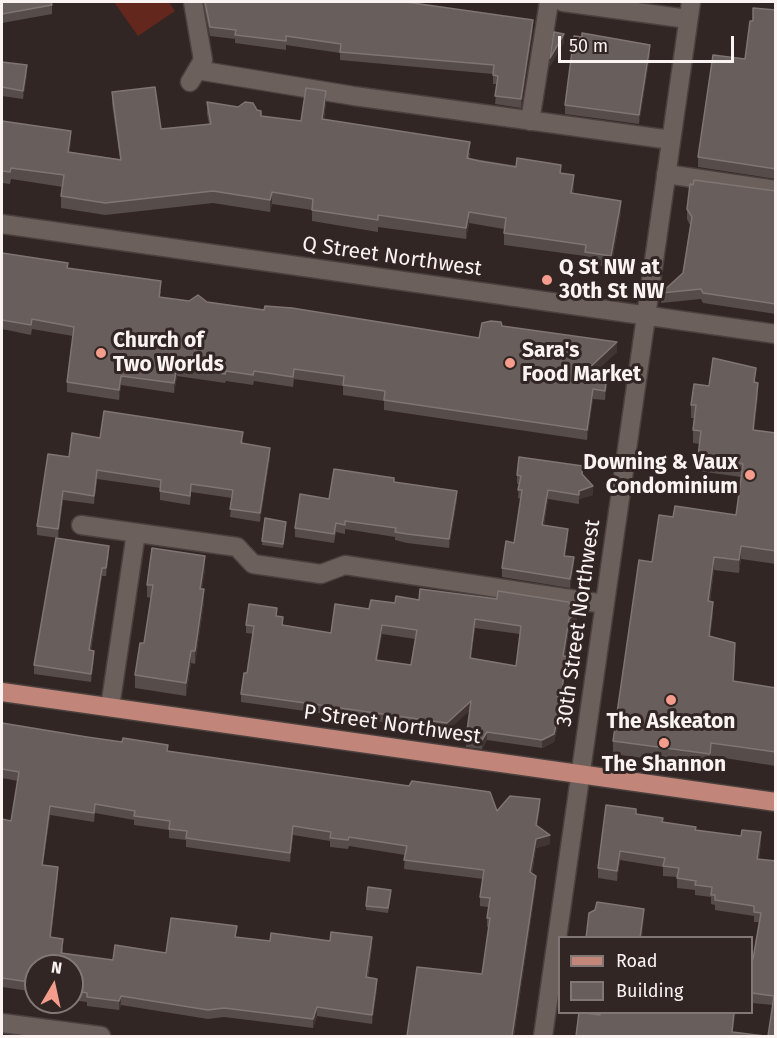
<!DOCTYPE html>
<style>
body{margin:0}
#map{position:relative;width:777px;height:1038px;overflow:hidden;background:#312624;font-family:"Fira Sans",sans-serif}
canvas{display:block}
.frame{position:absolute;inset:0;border:3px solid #faf3f1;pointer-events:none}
.legend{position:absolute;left:558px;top:936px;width:195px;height:78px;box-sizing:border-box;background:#312624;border:2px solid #817876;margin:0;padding:8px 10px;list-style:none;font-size:18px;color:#faf3f1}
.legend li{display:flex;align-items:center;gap:12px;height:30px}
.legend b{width:30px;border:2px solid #817876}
.north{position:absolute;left:24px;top:954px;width:60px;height:60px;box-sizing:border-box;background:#312624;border:2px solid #817876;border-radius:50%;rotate:9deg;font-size:16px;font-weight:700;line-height:24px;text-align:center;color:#faf3f1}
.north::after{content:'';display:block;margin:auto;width:21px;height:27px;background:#f49d8c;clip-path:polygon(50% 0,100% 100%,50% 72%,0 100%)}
.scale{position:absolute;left:558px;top:36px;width:176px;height:27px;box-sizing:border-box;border:3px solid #faf3f1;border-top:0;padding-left:8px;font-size:18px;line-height:21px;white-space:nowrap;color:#faf3f1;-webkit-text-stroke:4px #312624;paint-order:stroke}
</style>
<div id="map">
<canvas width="777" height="1038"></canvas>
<div class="frame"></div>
<ul class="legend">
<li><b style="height:8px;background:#c18579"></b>Road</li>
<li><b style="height:16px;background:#685e5c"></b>Building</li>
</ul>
<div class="north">N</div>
<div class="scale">50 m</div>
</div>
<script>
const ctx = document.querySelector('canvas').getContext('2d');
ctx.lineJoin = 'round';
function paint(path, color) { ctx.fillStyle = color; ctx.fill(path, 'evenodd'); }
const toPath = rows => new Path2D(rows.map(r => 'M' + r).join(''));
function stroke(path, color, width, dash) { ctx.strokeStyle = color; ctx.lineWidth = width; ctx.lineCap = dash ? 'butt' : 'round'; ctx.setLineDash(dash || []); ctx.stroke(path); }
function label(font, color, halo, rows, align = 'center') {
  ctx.font = font + ' "Fira Sans",sans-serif'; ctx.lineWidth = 6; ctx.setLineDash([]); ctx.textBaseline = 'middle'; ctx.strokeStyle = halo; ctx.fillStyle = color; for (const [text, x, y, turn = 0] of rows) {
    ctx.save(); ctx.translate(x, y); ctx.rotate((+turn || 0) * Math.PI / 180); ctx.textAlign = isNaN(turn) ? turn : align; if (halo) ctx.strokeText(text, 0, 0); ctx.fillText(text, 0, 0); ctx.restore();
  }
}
paint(toPath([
 [114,2,169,2,175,11,138,36]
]), '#64271d');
const minor = toPath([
 [563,2,688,19],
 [197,70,354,96,671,140],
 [190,82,203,60,193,2],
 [530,121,549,2],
 [666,174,776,190],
 [2,224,776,334],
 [81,525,237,547,253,564,321,574,345,565,604,604],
 [110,707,136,533],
 [2,1023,101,1036],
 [543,1036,691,2]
]);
const major = toPath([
 [2,692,776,802]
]);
stroke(minor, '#4a413f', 21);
stroke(major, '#4a413f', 21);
stroke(minor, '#6c605d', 18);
stroke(major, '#c18579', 18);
paint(toPath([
 [2,2,52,5,52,14,2,23],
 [203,2,406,2,533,28,521,108,495,104,497,84,493,84,493,74,340,60,340,53,286,45,286,50,235,43,235,39,210,36],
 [776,10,776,179,698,167,698,157,745,59,753,21],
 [582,37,650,54,639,124,565,114,565,105],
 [2,62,27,74,23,99,2,96],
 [112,92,161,129,209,124,207,114,207,102,257,110,261,116,301,121,326,103,324,120,470,153,469,158,561,173,574,187,573,194,621,213,611,267,585,264,585,256,504,245,504,229,469,223,466,239,378,227,378,232,312,221,312,210,272,204,270,212,213,203,105,215,61,208,61,196,63,187,11,179,10,184,2,183,2,121,71,143,69,152,120,159,112,104],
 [776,191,776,314,703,303,701,299,661,303,661,293,683,273,690,225,687,219,687,209],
 [2,253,68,268,161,291,160,297,189,301,207,302,479,338,502,326,617,352,596,371,607,383,605,400,593,399,587,440,384,410,384,401,343,395,343,386,294,379,293,387,254,381,253,385,226,381,225,383,177,376,174,393,121,385,119,400,67,392,67,382,73,336,32,329,31,335,2,329],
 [756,383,758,396,754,430,776,433,776,564,741,559,739,573,714,570,710,602,713,615,710,636,735,656,734,681,776,688,776,766,711,756,710,767,613,754,613,741,652,562,673,517,736,515,741,477,698,471,698,457,700,444,693,443,693,430,694,418,691,418,691,405,709,386],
 [100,438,243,441,242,444,270,457,260,522,230,517,232,498,191,492,190,505,160,500,160,488,97,479,94,504,63,500,58,538,37,535,37,526,69,457],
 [517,475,583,475,593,495,579,499,579,504,548,499,544,525,568,538,565,556,574,565,570,588,502,577,502,568,514,543,521,499,518,498,519,484,517,484],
 [394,482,457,499,449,548,407,543,395,540,395,537,345,529,345,534,336,532,334,543,295,537,295,528,329,499],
 [286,526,283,548,262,545,262,541],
 [109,554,106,576,102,576,91,650,94,659,91,682,34,674,34,665],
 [205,569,202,589,204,602,195,664,191,663,186,696,135,688,135,675,144,643,151,598,147,597,147,585],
 [419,600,577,620,569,628,565,656,579,666,564,680,562,699,558,698,559,721,554,742,542,748,487,740,482,749,466,747,466,738,470,710,447,731,241,702,241,694,247,673,253,634,246,633,246,625,277,616,283,625,331,633,369,609,395,603],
 [475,628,520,634,516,666,471,659],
 [382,634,415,639,411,665,377,660],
 [2,723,168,751,497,811,540,808,537,826,550,844,536,848,532,873,536,885,514,1036,407,1036,482,974,489,927,487,927,487,918,488,907,480,906,480,897,483,879,404,869,405,855,349,846,348,849,330,847,330,841,293,835,290,862,186,847,186,840,169,838,169,830,134,825,134,820,95,813,94,822,50,815,43,865,58,876,51,937,63,948,63,953,113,960,166,953,236,937,270,941,372,946,368,978,377,988,372,1024,317,1016,313,1028,224,1017,208,1019,121,1005,119,1010,87,1006,87,1002,72,1000,72,966,36,966,36,992,2,987,2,819,11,821,18,781,2,778],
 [636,814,663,822,696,830,761,842,759,859,776,861,776,1036,773,1005,752,1003,752,959,753,959,759,922,754,922,754,916,715,910,715,905,711,904,711,897,695,895,695,890,677,888,677,877,663,876,663,867,620,860,617,881,598,878,598,868],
 [391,894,388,913,366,910,366,906]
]), '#564c4a');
paint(toPath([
 [533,20,533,28,521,108,521,99],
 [564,34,564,43,550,67,550,58],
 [650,45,650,54,639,124,639,115],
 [27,65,27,74,23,99,23,91],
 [326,91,326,103,322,131,322,119],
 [71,131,71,143,68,164,68,152],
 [574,175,574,187,571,205,571,193],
 [272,192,272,204,270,212,270,200],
 [621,201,621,213,611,267,611,256],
 [469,212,469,223,466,239,466,228],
 [617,342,617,352,587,380,587,370],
 [177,366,177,376,174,393,174,383],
 [607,373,607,383,605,400,605,391],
 [121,376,121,385,119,400,119,390],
 [758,383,758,396,753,443,753,430],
 [593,389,593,399,587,440,587,430],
 [270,448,270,457,260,522,260,513],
 [97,470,97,479,94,504,94,496],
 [593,486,593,495,579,499,579,504,579,491],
 [548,490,548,499,542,534,542,525],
 [63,491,63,500,58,538,58,529],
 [457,491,457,499,449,548,449,539],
 [568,529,568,538,564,564,564,556],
 [109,546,109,554,106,576,106,568],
 [741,546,741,559,739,573,739,560],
 [205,556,205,569,200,601,200,589],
 [574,557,574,565,570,588,570,579],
 [714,557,714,570,708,615,708,601],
 [102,568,102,576,89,658,89,650],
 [204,589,204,602,195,664,195,651],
 [713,602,713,615,709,649,709,636],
 [577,611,577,620,569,628,563,664,563,656,569,619],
 [475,619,475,628,470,667,470,658],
 [382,625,382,634,376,668,376,660],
 [735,643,735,656,733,694,733,681],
 [94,651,94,659,91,682,91,674],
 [191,651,191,663,186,696,186,683],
 [579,658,579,666,564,680,562,699,564,671],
 [471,701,471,709,447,731,447,723],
 [559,712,559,721,554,742,542,748,542,740],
 [487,732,487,740,482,749,482,740],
 [711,743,711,756,710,767,710,754],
 [540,799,540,808,536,835,536,825],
 [50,806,50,815,42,874,42,865],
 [293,826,293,835,290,862,290,853],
 [761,832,761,842,757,868,757,859],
 [550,835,550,844,536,848,530,881,530,872,536,839],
 [620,851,620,860,617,881,617,871],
 [58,867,58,876,50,946,50,937],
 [536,876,536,885,514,1036,512,1036],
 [644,909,644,919,642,938,640,938],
 [372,937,372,946,366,986,366,977],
 [377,979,377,988,372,1024,372,1015],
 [121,996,121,1005,119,1010,119,1001],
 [317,1007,317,1016,313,1028,313,1019],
 [734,1012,736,1012,732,1036,732,1032]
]), '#403533');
const building = toPath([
 [2,2,51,2,52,5,2,14,2,2],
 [205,2,406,2,533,20,521,99,495,96,498,76,493,75,494,65,340,52,341,44,286,36,286,41,235,35,236,30,210,27,205,2],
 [753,8,776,10,776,169,698,157,713,55,745,59,750,21,753,21,753,8],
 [554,32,564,34,550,58,554,32],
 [582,33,650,45,639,115,565,105,574,36,582,37,582,33],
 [2,62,27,65,23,91,2,87,2,62],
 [155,87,161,129,211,124,207,102,238,107,245,102,253,103,257,110,261,111,261,116,301,121,306,88,326,91,322,119,470,142,467,158,479,161,516,167,517,158,561,165,560,173,574,175,571,193,621,201,611,256,585,252,586,245,504,233,506,218,469,212,466,228,378,215,378,220,312,210,313,199,272,192,270,200,213,191,105,203,61,196,64,175,11,168,10,172,2,171,2,121,71,131,68,152,121,160,112,92,155,87],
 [694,180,776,191,776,304,703,293,701,289,661,293,683,273,692,217,687,209,690,184,693,185,694,180],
 [2,253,68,263,67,268,161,281,159,297,189,301,198,295,207,302,264,310,265,306,292,308,479,338,482,323,491,321,501,322,502,326,617,342,587,370,607,373,605,391,593,389,587,430,384,400,385,391,343,385,344,376,294,369,293,377,254,371,253,375,226,371,225,374,177,366,174,383,121,376,119,390,67,382,74,327,32,319,31,325,2,320,2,253],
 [713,358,756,368,754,382,758,383,753,430,776,433,776,551,741,546,739,560,714,557,708,601,713,602,709,636,735,643,733,681,776,688,776,752,711,743,710,754,613,741,639,560,652,562,659,515,673,517,675,506,736,515,743,464,698,457,701,431,693,430,696,405,691,405,694,384,709,386,713,358],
 [104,411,243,432,241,443,270,448,260,513,230,509,233,490,191,484,190,496,160,491,161,480,97,470,94,496,63,491,58,529,37,526,48,454,69,457,72,433,100,438,104,411],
 [519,457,583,466,582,474,593,486,579,491,579,495,548,490,542,525,568,529,564,556,574,557,570,579,502,568,506,541,514,543,522,490,518,490,521,476,517,475,519,457],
 [334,469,394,478,394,482,457,491,449,539,407,534,395,532,396,528,345,521,345,525,336,523,334,534,295,528,300,494,329,499,334,469],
 [265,518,286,522,283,544,262,541,265,518],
 [56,538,109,546,106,568,102,568,89,650,94,651,91,674,34,665,56,538],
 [152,548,205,556,200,589,204,589,195,651,191,651,186,683,135,675,140,643,144,643,153,585,147,585,152,548],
 [420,589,497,599,498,591,568,602,577,611,569,619,563,656,579,658,564,671,562,690,557,690,559,712,554,734,542,740,487,732,482,740,466,738,471,701,447,723,241,694,244,673,247,673,254,626,246,625,249,604,277,608,276,616,283,617,282,625,331,633,335,604,369,609,371,600,395,603,396,596,419,600,420,589],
 [475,619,521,626,516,666,470,658,475,619],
 [382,625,417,630,411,665,376,660,382,625],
 [2,723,87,737,122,742,123,738,168,745,167,751,409,786,412,781,490,792,497,811,510,796,540,799,536,825,550,835,536,839,530,872,536,876,512,1036,407,1036,417,967,482,974,490,918,487,918,490,898,480,897,484,870,404,860,407,846,349,837,348,840,330,838,331,832,293,826,290,853,186,838,187,831,169,829,170,821,134,816,135,811,95,804,94,813,50,806,42,865,58,867,50,937,63,939,61,953,113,960,115,945,166,953,171,918,237,926,235,937,270,941,271,933,330,941,331,932,372,937,366,977,377,979,372,1015,317,1007,313,1019,224,1008,208,1010,121,996,119,1001,87,997,87,993,72,990,72,966,36,966,36,983,2,978,2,819,11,821,19,772,2,769,2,723],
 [606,805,636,809,636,814,663,818,662,822,696,827,695,830,741,836,742,830,761,832,757,859,776,861,776,1036,768,1036,774,996,752,993,752,959,753,959,761,913,754,912,754,906,715,900,715,895,711,895,712,887,695,885,696,881,677,878,679,868,663,866,665,858,620,851,617,871,598,868,606,805],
 [368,887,391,890,388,908,366,906,368,887],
 [597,902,644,909,640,938,586,938,589,913,595,910,597,902],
 [579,1012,600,1015,600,1012,734,1012,732,1032,765,1036,576,1036,579,1012]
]);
paint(building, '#685e5c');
stroke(building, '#7f7573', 1.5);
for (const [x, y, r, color] of [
 [547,280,6,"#f49d8c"],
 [101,353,6,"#f49d8c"],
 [510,363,6,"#f49d8c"],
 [750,475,6,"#f49d8c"],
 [671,700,6,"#f49d8c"],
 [664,743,6,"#f49d8c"]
]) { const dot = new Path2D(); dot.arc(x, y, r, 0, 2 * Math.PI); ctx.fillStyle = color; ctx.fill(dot); stroke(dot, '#312624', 2); }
label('21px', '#faf3f1', '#312624', [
 ["Q Street Northwest",392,257,8],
 ["30th Street Northwest",579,623,-82],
 ["P Street Northwest",392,725,8]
]);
label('bold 21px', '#faf3f1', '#312624', [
 ["Q St NW at",559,268],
 ["30th St NW",559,292],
 ["Church of",113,341],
 ["Two Worlds",113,365],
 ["Sara's",522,351],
 ["Food Market",522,375],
 ["Downing & Vaux",738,463,"right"],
 ["Condominium",738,487,"right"],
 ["The Askeaton",671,722,"center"],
 ["The Shannon",664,765,"center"]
], 'left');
</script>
